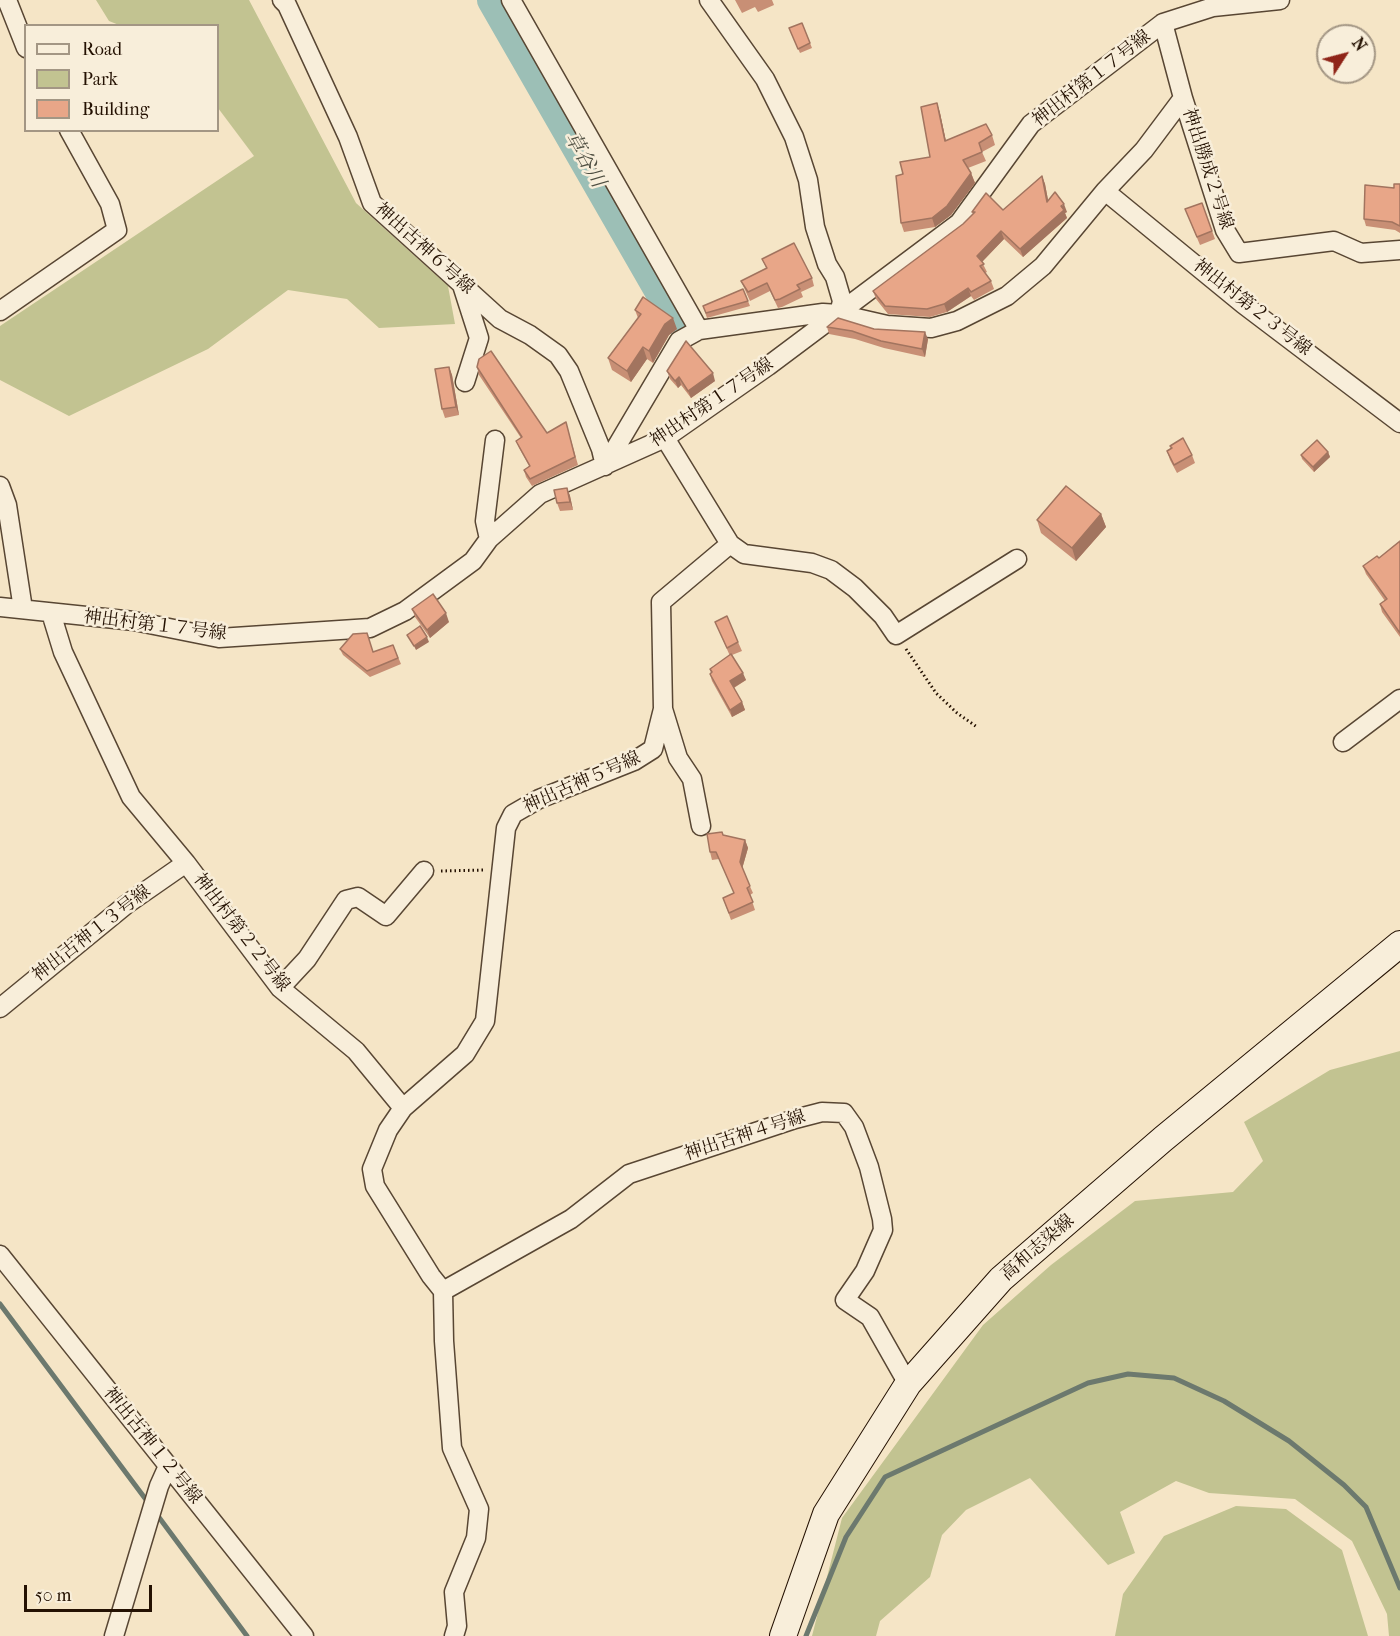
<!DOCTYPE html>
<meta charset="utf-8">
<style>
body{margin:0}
#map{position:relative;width:1400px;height:1636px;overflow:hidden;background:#f5e5c6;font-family:"IM FELL French Canon",serif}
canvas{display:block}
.legend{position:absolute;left:24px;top:24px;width:195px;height:108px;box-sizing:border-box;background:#f8eeda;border:2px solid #a39684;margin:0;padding:8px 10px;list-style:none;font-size:18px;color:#241102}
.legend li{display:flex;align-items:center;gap:12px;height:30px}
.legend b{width:30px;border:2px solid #a39684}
.north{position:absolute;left:1316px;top:24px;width:60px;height:60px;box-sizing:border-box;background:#f8eeda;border:2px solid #a39684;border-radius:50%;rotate:54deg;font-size:16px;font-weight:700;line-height:24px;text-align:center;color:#241102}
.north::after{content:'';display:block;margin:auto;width:21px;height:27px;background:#8f2418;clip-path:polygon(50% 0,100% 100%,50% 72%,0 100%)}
.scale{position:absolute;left:24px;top:1585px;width:128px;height:27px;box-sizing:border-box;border:3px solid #241102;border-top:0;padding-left:8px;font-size:18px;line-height:21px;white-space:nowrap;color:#241102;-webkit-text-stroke:4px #f8eeda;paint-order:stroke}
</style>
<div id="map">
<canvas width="1400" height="1636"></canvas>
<ul class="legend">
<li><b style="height:8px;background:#f8eeda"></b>Road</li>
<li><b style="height:16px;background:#c2c391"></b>Park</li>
<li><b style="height:16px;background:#e8a688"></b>Building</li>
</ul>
<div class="north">N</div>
<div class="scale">50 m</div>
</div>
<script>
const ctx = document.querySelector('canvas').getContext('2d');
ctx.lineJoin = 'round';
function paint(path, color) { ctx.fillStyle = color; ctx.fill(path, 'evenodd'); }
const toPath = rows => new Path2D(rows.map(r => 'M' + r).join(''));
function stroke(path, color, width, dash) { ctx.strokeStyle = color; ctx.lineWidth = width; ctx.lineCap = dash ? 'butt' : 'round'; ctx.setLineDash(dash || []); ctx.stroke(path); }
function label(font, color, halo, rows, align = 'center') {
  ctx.font = font + ' "IM FELL French Canon","Noto Serif JP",serif'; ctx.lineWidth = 5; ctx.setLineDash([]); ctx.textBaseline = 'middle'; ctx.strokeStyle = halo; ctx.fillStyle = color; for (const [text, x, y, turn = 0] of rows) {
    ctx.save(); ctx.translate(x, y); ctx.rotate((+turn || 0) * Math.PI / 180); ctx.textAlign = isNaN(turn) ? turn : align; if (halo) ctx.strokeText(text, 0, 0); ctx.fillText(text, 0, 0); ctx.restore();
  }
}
paint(toPath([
 [96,0,249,0,356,203,448,286,455,324,379,328,347,299,288,290,208,349,69,416,0,380,0,326,254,156,218,108,218,26,119,25,109,21],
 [1400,1051,1400,1636,1389,1636,1387,1614,1352,1541,1295,1499,1209,1493,1176,1481,1120,1512,1135,1553,1108,1565,1030,1478,966,1510,942,1535,930,1577,880,1621,876,1636,812,1636,842,1518,983,1325,1051,1265,1135,1201,1233,1192,1263,1161,1244,1122,1330,1070],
 [1236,1506,1286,1509,1342,1550,1368,1636,1115,1636,1123,1594,1164,1536]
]), '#c2c391');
stroke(toPath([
 [0,1304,150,1505],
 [155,1512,247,1636],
 [806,1636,846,1537,885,1477,1088,1383,1128,1374,1174,1378,1224,1401,1289,1441,1344,1485,1366,1507,1400,1588]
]), '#6c796e', 5);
stroke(toPath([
 [492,0,676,320]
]), '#9cbfb6', 30);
const street = toPath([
 [7,0,26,48],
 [282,0,287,5,348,137,372,203,500,319,530,335,558,355,569,371,601,449,605,466],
 [511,0,699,330],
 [709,0,765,79,794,137,808,180,815,227,827,264,835,277,842,301,839,314],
 [1183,98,1225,230,1239,253,1334,241,1361,253,1400,250],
 [1105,191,1243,304,1400,423],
 [461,282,479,338,465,382],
 [0,311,117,230,110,204,69,130],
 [605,466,679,341,699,330,823,313,839,314,887,325,931,328,957,321,1007,296,1043,266,1105,191,1144,150,1183,98,1163,23],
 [0,486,7,505,23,609],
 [489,539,485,521,495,440],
 [730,544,744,554,812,563,831,570,855,588,883,616,896,635,1017,559],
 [0,607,134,621,219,638,370,628,405,611,473,561,489,539,540,494,665,438,768,366,959,223,1031,124,1163,23,1213,7,1280,0],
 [51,613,63,652,131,797,186,863,280,988,356,1051,403,1108,388,1130,372,1169,375,1186,431,1276,443,1291,444,1341,452,1448,479,1509,476,1538,454,1592,457,1626,454,1636],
 [663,709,678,758,692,779,701,826],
 [1343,742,1400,699],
 [280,988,307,959,346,900,358,897,386,916,424,871],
 [0,1008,127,904,186,863],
 [403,1108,465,1054,485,1021,506,828,513,814,539,799,634,761,653,749,663,709,661,602,730,544,665,438],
 [0,1255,304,1636],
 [443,1291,571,1219,629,1174,795,1119,822,1112,844,1113,854,1127,869,1167,882,1219,883,1230,865,1271,845,1300,870,1317,908,1384],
 [114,1636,159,1486,168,1466]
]);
const secondary = toPath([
 [783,1636,826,1514,908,1384,1001,1279,1163,1139,1400,944]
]);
stroke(street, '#584633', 21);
stroke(secondary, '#241102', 28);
stroke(toPath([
 [906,649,936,693,957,713,977,727],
 [441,871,485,870]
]), '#241102', 3, [1.5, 3]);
stroke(street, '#f8eeda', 18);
stroke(secondary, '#f8eeda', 26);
paint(toPath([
 [735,0,772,0,774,5,758,12,755,7,742,13],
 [802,23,812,48,800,53,789,28],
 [937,103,940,113,946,141,992,135,995,145,982,152,986,161,968,168,971,173,975,183,951,215,935,227,904,232,901,223,930,157],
 [1042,176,1045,184,1048,200,1067,212,1065,213,1067,218,1023,257,1004,239,982,262,987,272,985,273,991,281,994,289,974,300,971,296,947,312,930,317,888,314,876,299,873,291,963,224,973,214,972,212,1003,210],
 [1400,184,1400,233,1395,230,1366,226,1364,219,1394,188],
 [1202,203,1215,239,1200,245,1185,209],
 [762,259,812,278,814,286,801,292,803,297,782,307,778,308,770,291,750,301,741,281,766,268],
 [743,289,750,306,707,318,703,306],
 [635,310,677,329,669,335,653,363,647,359,631,382,612,370,608,358,638,318],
 [827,327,928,339,925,357,884,348,855,339,829,334],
 [449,367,452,375,459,415,445,418,442,409],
 [477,367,547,433,566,422,578,465,532,486,526,477,524,470,529,466,519,448,516,441,521,438,479,375],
 [667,371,715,381,691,398,681,385,678,388,670,379],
 [1170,446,1192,455,1195,463,1177,473,1170,460,1167,451,1171,449],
 [1328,452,1330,457,1314,472,1302,459,1301,455],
 [567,488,570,496,573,510,560,511,557,503],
 [1101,514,1106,527,1076,561,1041,533,1037,520],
 [1400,541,1400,637,1382,612,1380,604,1385,601,1366,574,1363,566,1379,558],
 [412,609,449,622,430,638,415,617],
 [715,622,738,642,742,651,732,655,746,680,734,688,742,702,745,710,732,717,712,681,710,674,711,673,710,669,730,656],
 [393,645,401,664,370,677,343,655,340,649,373,652],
 [722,832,723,835,745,840,748,848,742,869,753,893,750,895,755,910,731,920,723,898,734,893,719,859,712,860,710,852]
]), '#c88f75');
paint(toPath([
 [937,103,940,113,948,151,945,141],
 [971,173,975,183,951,215,935,227,932,218],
 [1042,176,1045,184,1050,210,1047,202],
 [1064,204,1067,212,1065,213,1067,218,1023,257,1020,249],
 [1001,231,1004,239,980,264,977,256],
 [968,288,971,296,947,312,944,304],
 [673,318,677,329,669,335,653,363,649,351,665,324],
 [925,332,928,339,925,357,922,349],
 [643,347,647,359,631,382,627,371],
 [449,367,452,375,459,415,456,407],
 [713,373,715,381,691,398,688,391],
 [679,377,681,385,678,388,675,381],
 [1328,452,1330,457,1314,472,1313,467],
 [567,488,570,496,573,510,570,502],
 [1101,514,1106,527,1076,561,1072,548],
 [446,613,449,622,430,638,427,630],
 [427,637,429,642,416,650,414,646],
 [743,673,746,680,733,688,730,681],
 [742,702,745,710,732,717,730,710],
 [745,840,748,848,742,869,740,862]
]), '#a2745f');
const building = toPath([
 [802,23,810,43,798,49,789,28,802,23],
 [937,103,945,141,986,124,992,135,979,143,982,152,963,160,971,173,947,206,932,218,901,223,896,176,903,174,900,162,930,157,921,107,937,103],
 [1042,176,1047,202,1055,192,1064,204,1061,206,1064,210,1020,249,1001,231,977,256,984,264,980,266,991,281,971,292,968,288,944,304,927,309,885,306,873,291,963,224,975,212,972,212,986,193,1003,210,1042,176],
 [1394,184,1400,184,1400,226,1392,222,1364,219,1365,185,1394,188,1394,184],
 [1202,203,1212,231,1197,237,1185,209,1202,203],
 [794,243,812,278,797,285,800,289,780,299,775,300,767,283,748,292,741,281,767,268,762,259,794,243],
 [743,289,748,301,706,313,703,306,743,289],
 [643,297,673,318,665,324,649,351,643,347,627,371,608,358,641,314,635,310,643,297],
 [838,318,874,329,925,332,922,349,881,341,852,331,827,327,838,318],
 [686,341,713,373,688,391,679,377,675,381,667,371,686,341],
 [491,351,547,433,566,422,575,457,530,479,524,470,530,466,516,441,522,437,477,367,479,359,491,351],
 [449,367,456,407,442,409,435,369,449,367],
 [1183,438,1192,455,1174,465,1167,451,1172,448,1170,446,1183,438],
 [1317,440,1328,452,1313,467,1301,455,1317,440],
 [1066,486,1101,514,1072,548,1037,520,1066,486],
 [567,488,570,502,557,503,554,490,567,488],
 [1400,541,1400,633,1380,604,1387,599,1363,566,1377,556,1379,558,1400,541],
 [433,594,446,613,427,630,412,609,433,594],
 [727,616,738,642,727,648,715,622,727,616],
 [420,626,427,637,414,646,407,635,420,626],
 [367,633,373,652,393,645,398,658,367,671,340,649,353,634,367,633],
 [731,654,743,673,730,681,742,702,730,710,710,674,712,672,710,669,731,654],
 [722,832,723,835,745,840,740,862,750,886,747,888,753,902,729,913,723,898,734,893,716,852,710,852,707,834,722,832]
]);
paint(building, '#e8a688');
stroke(building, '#a2745f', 1.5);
label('18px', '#241102', '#f8eeda', [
 ["神出村第１７号線",1092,79,-38],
 ["神出勝成２号線",1207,169,72],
 ["神出古神６号線",424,249,42],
 ["神出村第２３号線",1252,308,38],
 ["神出村第１７号線",712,403,-34],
 ["神出村第１７号線",155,626,7],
 ["神出古神５号線",582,783,-24],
 ["神出村第２２号線",241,933,52],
 ["神出古神１３号線",92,934,-38],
 ["神出古神４号線",745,1136,-18],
 ["高和志染線",1038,1248,-41],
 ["神出古神１２号線",152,1446,51]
]);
label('italic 20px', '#4e4e41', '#f8eeda', [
 ["草谷川",584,160,60]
]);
</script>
